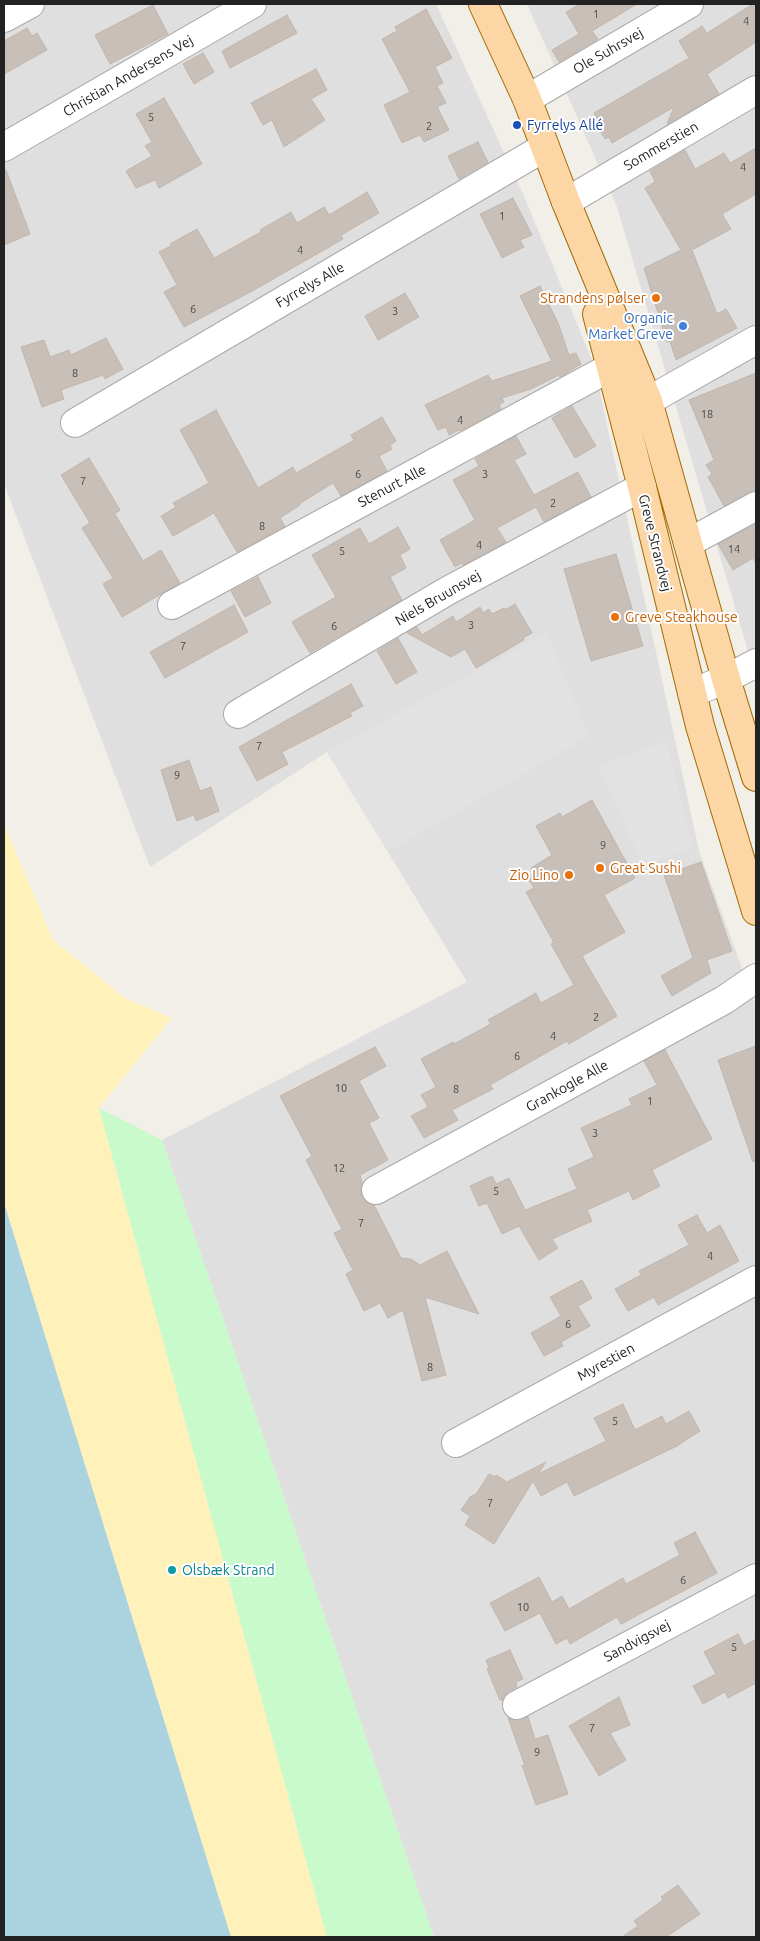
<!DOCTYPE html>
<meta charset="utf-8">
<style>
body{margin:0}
#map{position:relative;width:760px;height:1941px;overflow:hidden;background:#f2efe9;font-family:Ubuntu,sans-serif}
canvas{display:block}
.frame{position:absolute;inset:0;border:5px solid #222;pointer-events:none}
</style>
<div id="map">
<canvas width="760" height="1941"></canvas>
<div class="frame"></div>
</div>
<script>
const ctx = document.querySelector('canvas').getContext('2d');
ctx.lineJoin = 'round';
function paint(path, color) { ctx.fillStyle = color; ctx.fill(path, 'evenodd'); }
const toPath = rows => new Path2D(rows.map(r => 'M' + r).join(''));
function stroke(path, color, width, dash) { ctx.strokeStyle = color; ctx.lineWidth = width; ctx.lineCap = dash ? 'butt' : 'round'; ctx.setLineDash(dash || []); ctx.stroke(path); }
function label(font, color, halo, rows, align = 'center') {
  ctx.font = font + ' Ubuntu,sans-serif'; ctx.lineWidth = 4; ctx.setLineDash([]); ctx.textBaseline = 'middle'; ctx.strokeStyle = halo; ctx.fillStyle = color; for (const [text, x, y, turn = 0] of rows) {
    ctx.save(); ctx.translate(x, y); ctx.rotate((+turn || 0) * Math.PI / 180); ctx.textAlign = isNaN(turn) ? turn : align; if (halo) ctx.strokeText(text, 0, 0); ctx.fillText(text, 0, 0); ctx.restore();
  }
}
paint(toPath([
 [4,4,436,4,524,196,594,365,699,851,756,1006,756,1937,434,1937,162,1140,467,982,327,752,150,867,4,484],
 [527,4,756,4,756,678,617,207]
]), '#e0dfdf');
paint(toPath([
 [4,824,53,940,125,998,172,1018,99,1108,327,1937,231,1937,4,1203]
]), '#fff1ba');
paint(toPath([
 [99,1108,162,1140,434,1937,327,1937]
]), '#c8facc');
paint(toPath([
 [547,633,589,736,388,852,327,752],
 [666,741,693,848,644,866,598,766]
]), '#e2e2e2');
paint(toPath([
 [4,1203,231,1937,4,1937]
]), '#aad3df');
const building = toPath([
 [580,4,637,4,592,31,598,39,559,62,552,50,579,34,566,12,580,4],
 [753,4,756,4,756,42,707,74,719,94,667,124,674,107,612,143,609,137,605,139,595,122,598,120,594,113,689,58,679,41,702,26,707,33,753,4],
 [153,5,168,34,110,64,95,35,153,5],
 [426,9,452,58,435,67,443,83,437,86,446,103,437,107,449,130,424,142,420,135,402,143,384,105,410,92,382,39,397,31,395,27,426,9],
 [287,15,297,33,230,68,222,51,287,15],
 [27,28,32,36,37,33,47,50,4,74,4,41,27,28],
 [203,53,214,72,194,84,183,64,203,53],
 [316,69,327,90,311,99,325,120,284,147,272,120,263,125,251,103,316,69],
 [164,98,202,164,159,188,155,180,136,188,126,171,152,156,145,146,152,142,136,114,164,98],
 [478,142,488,162,459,179,448,156,478,142],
 [756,148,756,194,722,214,731,229,692,250,717,314,726,309,737,328,676,360,670,341,667,342,644,268,681,250,645,188,655,182,650,171,685,150,695,169,724,153,730,163,756,148],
 [4,170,6,170,30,234,4,245,4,170],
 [367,192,379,213,341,235,343,239,254,290,184,327,164,292,177,285,159,252,171,246,170,244,197,229,214,258,261,232,260,230,291,212,297,223,324,207,329,215,367,192],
 [513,198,532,235,520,240,524,247,502,258,480,214,513,198],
 [540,286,558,323,569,355,576,353,581,364,560,377,559,375,531,389,502,398,504,402,499,405,501,409,460,431,459,430,449,435,446,427,438,430,425,405,488,375,492,381,552,361,520,296,540,286],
 [405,293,419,317,378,340,365,316,405,293],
 [106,338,123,369,105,379,103,375,61,390,64,399,42,407,21,347,44,340,50,357,69,350,71,355,106,338],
 [756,373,756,490,749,492,724,506,708,477,712,474,706,465,714,460,689,400,756,373],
 [572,406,596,446,575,458,552,418,572,406],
 [216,410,258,488,293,467,296,473,354,440,351,435,382,417,396,441,390,445,392,449,379,456,387,471,341,496,333,483,299,504,300,505,280,518,285,526,237,552,214,513,173,536,161,516,176,507,173,503,209,483,180,430,216,410],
 [516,436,526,454,514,460,534,495,578,472,591,497,544,522,536,507,497,528,506,542,463,565,462,563,455,567,440,540,475,520,453,480,479,466,475,459,516,436],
 [89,458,120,510,115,514,143,561,161,550,180,583,122,617,103,584,113,578,82,528,90,523,61,475,89,458],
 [756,524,756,563,753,558,733,570,718,544,756,524],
 [398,527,410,549,400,555,406,568,390,577,402,600,310,653,292,622,336,597,312,555,360,528,369,544,398,527],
 [616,554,643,646,591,661,564,569,616,554],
 [258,577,271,603,245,617,231,591,258,577],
 [515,604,532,633,523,638,524,640,476,668,465,649,451,657,407,633,417,627,422,635,453,616,456,622,480,607,483,613,489,609,492,614,504,608,505,610,515,604],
 [234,605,248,632,165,678,150,652,234,605],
 [398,638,417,672,396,684,377,651,398,638],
 [351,684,363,706,350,713,352,716,282,752,288,764,257,781,239,747,351,684],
 [189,760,200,791,211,787,219,811,196,821,194,815,177,821,161,770,189,760],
 [592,800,635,878,604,895,625,932,582,956,617,1016,569,1044,567,1041,490,1085,493,1089,452,1110,458,1120,424,1138,411,1116,428,1107,421,1095,436,1087,421,1059,453,1042,454,1044,491,1024,488,1020,536,993,541,1003,574,985,551,944,554,943,526,892,534,888,527,877,534,873,531,868,552,855,536,826,560,813,562,817,592,800],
 [701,862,732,951,707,960,711,973,672,996,661,976,693,958,664,875,701,862],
 [756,1046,756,1161,753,1162,718,1060,756,1046],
 [375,1047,386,1066,359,1081,379,1118,369,1123,388,1160,360,1175,362,1182,360,1189,362,1197,367,1203,374,1205,401,1258,411,1259,420,1265,447,1251,479,1314,425,1297,446,1375,422,1381,403,1310,388,1318,380,1303,364,1311,346,1274,353,1270,334,1233,342,1229,340,1225,306,1160,312,1156,280,1096,375,1047],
 [665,1050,712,1139,652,1170,660,1186,633,1200,629,1191,587,1210,592,1221,552,1239,558,1248,539,1260,519,1226,502,1234,487,1203,479,1206,470,1186,492,1176,496,1184,509,1178,525,1210,577,1189,568,1169,594,1157,581,1128,632,1105,629,1099,657,1085,644,1061,665,1050],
 [697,1215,707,1233,720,1225,739,1261,658,1305,654,1297,628,1311,615,1289,641,1275,639,1271,689,1245,678,1225,697,1215],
 [582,1280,592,1298,578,1306,590,1326,561,1342,563,1346,544,1356,531,1333,561,1316,550,1297,582,1280],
 [623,1404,635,1430,662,1416,666,1424,689,1411,700,1431,677,1446,574,1496,567,1482,541,1496,533,1481,494,1544,465,1525,470,1516,461,1510,470,1497,476,1494,489,1474,495,1477,496,1475,507,1482,546,1462,538,1474,606,1441,594,1418,623,1404],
 [695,1532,717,1573,621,1624,617,1617,570,1644,567,1638,556,1644,540,1613,505,1631,490,1603,539,1577,552,1602,562,1596,569,1609,623,1578,626,1584,680,1555,674,1543,695,1532],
 [738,1634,744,1646,756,1639,756,1683,728,1698,725,1692,703,1704,693,1686,716,1674,704,1652,738,1634],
 [510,1650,523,1679,516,1682,517,1687,509,1691,504,1696,502,1701,501,1698,500,1700,487,1669,489,1668,486,1660,510,1650],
 [619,1697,630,1725,610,1733,626,1760,599,1776,569,1726,619,1697],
 [528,1717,535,1739,548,1735,568,1794,536,1805,522,1765,525,1766,508,1718,517,1721,528,1717],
 [678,1885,700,1914,666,1937,622,1937,638,1926,634,1921,663,1900,661,1897,678,1885]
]);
paint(building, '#c7bfb8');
stroke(building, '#c4b6ab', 1);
const minor = toPath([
 [4,18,30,4],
 [527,99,689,4],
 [4,147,252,4],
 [566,202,756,90],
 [648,401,756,340],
 [75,423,545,147],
 [688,543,756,506],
 [172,605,611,367],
 [692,693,726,679,756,663],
 [238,714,449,590,642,487],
 [376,1190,724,1000,756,978],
 [456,1443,756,1280],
 [517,1705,756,1578]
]);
const major = toPath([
 [483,4,527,99,566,202,648,401,726,679,756,777],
 [597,314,642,487,700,726,756,911]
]);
stroke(minor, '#a9a9a9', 30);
stroke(major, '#a06b00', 30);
stroke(minor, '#fff', 28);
stroke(major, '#fcd6a4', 28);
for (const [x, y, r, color] of [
 [517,125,5,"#1a4fb4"],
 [656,298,5,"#e8710a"],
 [683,326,5,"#3f7fe0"],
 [615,617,5,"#e8710a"],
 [600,868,5,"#e8710a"],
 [569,875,5,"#e8710a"],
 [172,1570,5,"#0f9aa8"]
]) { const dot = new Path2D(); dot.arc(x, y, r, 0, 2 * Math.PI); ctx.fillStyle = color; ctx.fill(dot); stroke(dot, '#fff', 2); }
label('11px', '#4b4948', null, [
 ["1",596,14],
 ["4",746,21],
 ["5",151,117],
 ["2",429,126],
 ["4",743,167],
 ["1",502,216],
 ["4",300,250],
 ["6",193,309],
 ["3",395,311],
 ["8",75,373],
 ["18",707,414],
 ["4",460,420],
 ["6",358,474],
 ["3",485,474],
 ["7",83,481],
 ["2",553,503],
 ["8",262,526],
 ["4",479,545],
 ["14",734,549],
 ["5",342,551],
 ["3",471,625],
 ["6",334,626],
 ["7",183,646],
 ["7",259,746],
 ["9",177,775],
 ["9",603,845],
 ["2",596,1017],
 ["4",553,1036],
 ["6",517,1056],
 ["10",341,1088],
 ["8",456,1089],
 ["1",650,1101],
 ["3",595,1133],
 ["12",339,1168],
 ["5",496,1191],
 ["7",361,1223],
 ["4",710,1256],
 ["6",568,1324],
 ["8",430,1367],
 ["5",615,1421],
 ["7",490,1503],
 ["6",683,1580],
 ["10",523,1607],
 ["5",734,1647],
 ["7",592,1728],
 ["9",537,1752]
]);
label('14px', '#222', '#fff', [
 ["Ole Suhrsvej",608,51,-30],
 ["Christian Andersens Vej",128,76,-30],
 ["Sommerstien",661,146,-30],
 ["Fyrrelys Alle",310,285,-30],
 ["Stenurt Alle",392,486,-28],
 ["Greve Strandvej",655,543,76],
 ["Niels Bruunsvej",438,598,-30],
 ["Grankogle Alle",567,1086,-29],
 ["Myrestien",606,1362,-29],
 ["Sandvigsvej",637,1641,-28]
]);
label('14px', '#164399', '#fff', [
 ["Fyrrelys Allé",527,125]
], 'left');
label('14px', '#c56008', '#fff', [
 ["Strandens pølser",646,298],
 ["Greve Steakhouse",625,617,"left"],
 ["Great Sushi",610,868,"left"],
 ["Zio Lino",559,875]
], 'right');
label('14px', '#366cbe', '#fff', [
 ["Organic",673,318],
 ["Market Greve",673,334]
], 'right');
label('14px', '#0d838f', '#fff', [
 ["Olsbæk Strand",182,1570]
], 'left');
</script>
